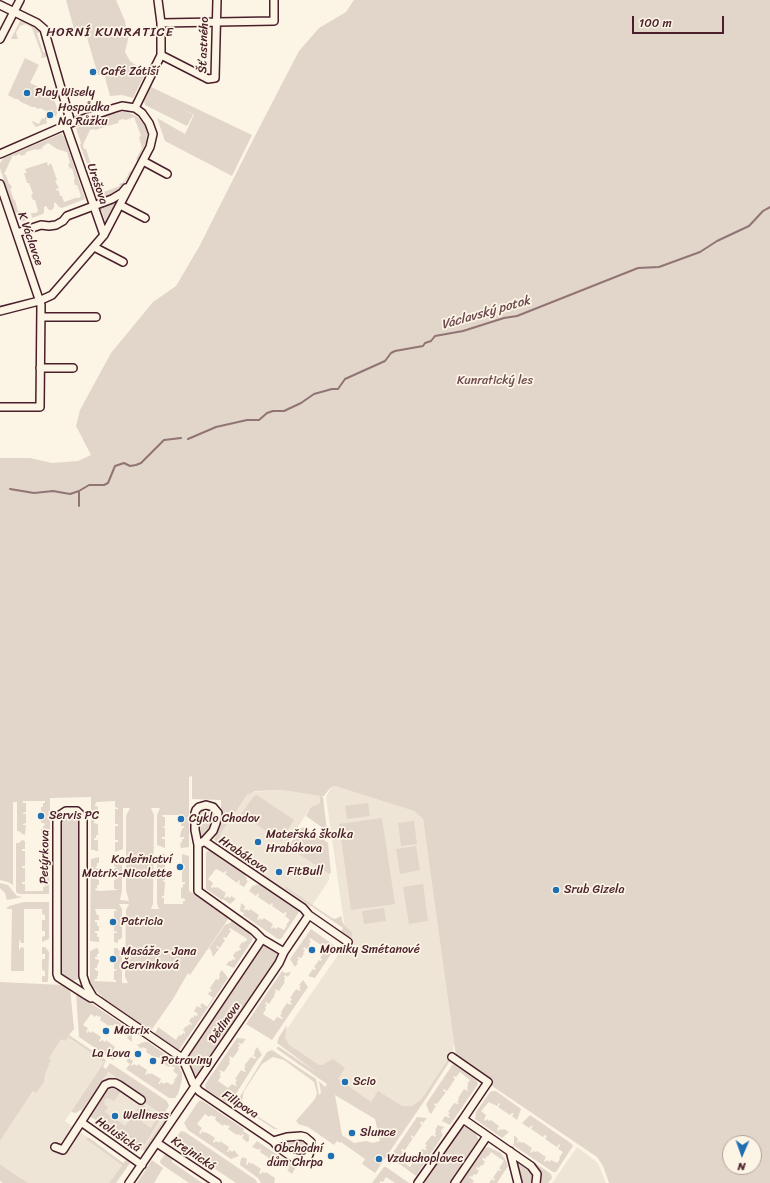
<!DOCTYPE html>
<meta charset="utf-8">
<style>
body{margin:0}
#map{position:relative;width:770px;height:1183px;overflow:hidden;background:#fcf5e5;font-family:Sriracha,sans-serif}
canvas{display:block}
.north{position:absolute;left:722px;top:1135px;width:40px;height:40px;box-sizing:border-box;background:#fcf5e5;border:1px solid #b59f9b;border-radius:50%;rotate:182deg;font-size:11px;font-weight:700;line-height:16px;text-align:center;color:#4a1f2b}
.north::after{content:'';display:block;margin:auto;width:14px;height:18px;background:#1f6fb2;clip-path:polygon(50% 0,100% 100%,50% 72%,0 100%)}
.scale{position:absolute;left:632px;top:16px;width:92px;height:18px;box-sizing:border-box;border:2px solid #4a1f2b;border-top:0;padding-left:5px;font-size:12px;line-height:14px;white-space:nowrap;color:#4a1f2b;-webkit-text-stroke:3px #fcf5e5;paint-order:stroke}
</style>
<div id="map">
<canvas width="770" height="1183"></canvas>
<div class="north">N</div>
<div class="scale">100 m</div>
</div>
<script>
const ctx = document.querySelector('canvas').getContext('2d');
ctx.lineJoin = 'round';
function paint(path, color) { ctx.fillStyle = color; ctx.fill(path, 'evenodd'); }
const toPath = rows => new Path2D(rows.map(r => 'M' + r).join(''));
function stroke(path, color, width, dash) { ctx.strokeStyle = color; ctx.lineWidth = width; ctx.lineCap = dash ? 'butt' : 'round'; ctx.setLineDash(dash || []); ctx.stroke(path); }
function label(font, color, halo, rows, align = 'center') {
  ctx.font = font + ' Sriracha,sans-serif'; ctx.lineWidth = 3.5; ctx.setLineDash([]); ctx.textBaseline = 'middle'; ctx.strokeStyle = halo; ctx.fillStyle = color; for (const [text, x, y, turn = 0] of rows) {
    ctx.save(); ctx.translate(x, y); ctx.rotate((+turn || 0) * Math.PI / 180); ctx.textAlign = isNaN(turn) ? turn : align; if (halo) ctx.strokeText(text, 0, 0); ctx.fillText(text, 0, 0); ctx.restore();
  }
}
paint(toPath([
 [335,786,414,811,423,819,454,1043,452,1057,449,1063,410,1120,399,1122,278,1042,353,933,344,923,326,797,331,788],
 [282,790,320,796,320,803,311,807,286,845,329,874,329,880,311,907,307,906,256,872,228,850,229,848,221,843,219,838,221,830,247,795,251,792],
 [68,1037,104,1062,65,1121,123,1163,109,1183,29,1183,0,1164,0,1141,33,1091,44,1082,45,1075,51,1060,49,1058,61,1038],
 [107,1072,144,1097,142,1101,163,1115,166,1111,168,1114,143,1150,141,1150,80,1110],
 [577,1147,598,1163,606,1183,552,1183]
]), '#eee5d7');
paint(toPath([
 [66,0,116,0,125,21,128,39,125,52,130,61,146,72,133,98,122,95,110,96,104,74,98,75,86,34,76,36],
 [354,0,770,0,770,1183,609,1183,603,1166,597,1157,492,1086,457,1060,454,1043,423,819,414,811,335,786,330,788,324,796,321,796,323,797,327,831,306,816,311,807,320,803,320,796,282,790,255,791,247,795,220,834,221,842,229,849,228,850,214,840,221,823,221,800,192,799,192,776,189,777,189,847,181,848,180,843,182,842,182,839,184,839,184,837,180,837,181,831,182,831,182,828,184,828,184,826,181,826,181,820,182,820,182,817,184,817,184,815,162,815,163,817,165,817,165,826,162,827,165,828,165,837,162,837,162,839,165,839,165,848,157,845,157,815,160,808,151,808,154,815,153,904,151,909,159,909,157,904,157,857,162,854,165,854,165,863,162,864,165,865,165,880,162,881,165,882,164,896,162,896,162,898,164,898,164,904,183,904,183,901,185,901,185,899,181,898,181,888,183,887,183,884,185,884,185,882,182,882,182,871,183,871,183,868,185,867,185,866,182,865,182,854,189,856,189,891,195,894,198,891,231,915,190,975,188,973,173,999,150,1032,101,999,102,996,97,992,90,982,90,951,93,950,93,949,98,948,99,954,97,954,97,957,95,957,95,959,99,960,98,965,97,965,97,968,95,968,95,970,98,971,98,976,97,976,97,979,95,979,94,981,116,982,116,980,114,980,114,971,117,970,116,969,114,969,114,960,117,959,117,958,114,957,114,948,118,948,118,950,122,952,122,983,128,983,125,977,126,910,129,904,119,904,122,909,122,938,118,940,118,943,114,942,114,933,117,933,117,932,114,931,114,922,117,922,117,921,114,920,114,911,117,911,117,910,114,909,95,909,97,915,99,915,99,920,95,920,95,922,97,922,97,926,99,926,99,931,95,931,95,933,97,933,97,937,99,937,99,942,90,941,91,859,99,857,99,863,97,863,97,866,95,867,96,868,99,869,99,874,97,874,97,877,95,878,95,879,99,880,99,885,97,885,97,888,95,889,95,890,99,891,117,890,117,889,114,889,114,880,117,879,114,878,114,868,117,868,114,866,114,858,122,861,122,890,120,900,129,901,126,890,126,816,130,808,123,808,123,849,115,852,115,842,118,842,118,840,115,840,115,826,118,826,118,824,115,824,115,809,118,809,118,808,115,807,115,801,96,802,95,806,98,807,98,818,96,818,96,821,94,821,94,823,98,824,98,835,96,835,96,838,94,838,94,840,98,840,98,851,95,851,95,850,91,850,91,797,50,798,50,833,48,833,48,835,41,834,41,829,43,829,43,826,45,825,44,823,41,823,41,818,43,818,43,814,45,814,45,813,41,812,41,807,43,807,43,803,45,803,45,801,23,801,23,803,26,803,26,812,23,813,23,814,26,814,26,823,23,824,23,825,26,825,25,835,22,834,19,831,17,831,17,802,13,802,13,885,8,882,0,880,0,458,30,458,52,463,78,461,91,455,76,426,80,410,111,353,153,302,176,286,199,247,258,130,299,51,319,28,346,12],
 [730,1143,754,1143,754,1167,730,1167],
 [22,17,40,27,41,32,37,33,43,52,48,54,46,57,41,58,42,55,32,28,26,24,20,26,16,33,18,39,11,39],
 [25,58,39,65,30,83,52,93,58,111,56,116,46,119,47,123,36,127,32,122,32,121,39,124,42,118,44,119,48,112,40,108,38,109,35,107,32,107,21,102,18,99,15,99,8,95],
 [151,87,252,135,232,176,165,141,157,118,185,134,194,115,181,108,193,115,187,126,145,105,144,101],
 [116,112,127,112,138,117,145,126,147,133,146,142,138,160,136,159,142,148,139,137,141,136,134,117,126,120,123,119,119,120,118,123,95,130,94,129,90,130,83,145,84,149,86,149,95,177,94,179,96,183,98,185,101,193,120,186,119,184,124,182,130,171,132,171,121,188,115,193,100,199,80,145,81,143,76,128],
 [60,134,62,134,65,139,85,199,62,208,59,207,56,203,54,203,54,207,52,210,49,210,46,206,44,207,44,212,43,214,32,218,31,213,36,213,38,211,35,200,33,200,31,195,33,194,29,183,27,183,24,173,27,173,25,169,47,162,48,166,51,163,57,180,55,181,59,188,56,189,57,191,60,190,59,191,60,196,62,196,64,202,73,199,75,198,79,198,81,196,77,185,75,185,74,180,75,179,72,168,70,169,68,164,70,163,67,152,57,149,48,143,42,147,43,148,37,150,36,149,26,152,26,154,21,156,20,154,15,156,13,155,4,174,6,175,9,184,10,184,12,188,10,189,14,200,15,200,18,211,20,211,22,216,28,215,29,219,21,222,19,215,15,213,0,168,0,163,4,158],
 [114,203,116,204,116,207,108,221,104,223,101,223,105,221,102,211,98,213,98,210,100,207],
 [257,795,294,820,281,841,241,814,254,796],
 [368,803,370,816,347,819,345,806],
 [207,808,210,809,214,813,213,824,202,838,199,837,198,817,202,810],
 [70,814,74,815,80,819,82,975,79,979,72,981,69,980,59,973,58,824,64,815],
 [382,818,395,904,351,910,339,824],
 [414,821,417,844,401,846,398,823],
 [305,827,328,843,331,873,329,874,288,847,301,828],
 [22,840,25,841,25,849,22,849,22,851,25,851,25,866,22,866,22,868,25,868,25,882,22,882,22,884,25,884,25,891,43,891,43,887,45,887,45,885,42,885,42,874,43,874,44,871,45,870,45,869,42,868,42,857,44,857,44,854,45,854,45,852,42,852,42,841,50,842,49,894,19,894,16,892,16,843,19,843],
 [416,846,420,870,400,874,396,849],
 [210,850,246,874,245,876,247,878,246,880,248,881,244,887,239,884,240,881,239,880,237,883,225,874,227,872,225,871,224,873,216,869,208,879,213,883,211,887,212,888,214,887,216,888,217,887,226,893,224,897,226,898,227,896,230,898,231,896,236,899,230,904,223,899,222,900,206,889,206,852],
 [0,883,8,885,17,896,23,897,7,900,5,893,0,888],
 [256,884,258,885,260,884,299,910,299,912,281,939,278,939,243,915,244,913,240,911,241,903,245,906,244,910,245,910,246,909,249,911,250,909,259,915,257,919,259,920,260,918,262,920,264,918,273,924,271,928,272,929,273,927,276,929,278,927,284,930,287,926,286,925,290,920,285,916,287,913,285,912,284,914,272,906,273,904,272,903,270,905,258,897,259,894,258,893,256,896,249,891,253,885,255,886],
 [423,884,428,921,409,924,403,887],
 [286,887,332,918,335,919,341,916,343,923,353,933,350,939,341,932,343,928,285,888],
 [24,902,49,902,49,939,42,942,42,937,45,936,45,931,42,931,42,920,45,920,45,915,42,914,42,909,24,909,24,943,21,943,19,939,19,951,21,947,24,948,24,971,11,971,12,909,6,909,9,906],
 [384,908,386,921,364,924,362,911],
 [232,919,251,933,250,935,253,939,234,968,226,965,229,961,231,961,233,959,235,960,235,958,233,956,236,951,237,952,239,950,241,950,241,949,239,947,242,942,243,943,245,941,247,941,247,940,246,938,230,928,229,929,231,931,226,938,224,937,223,938,225,940,220,948,217,946,216,947,219,949,213,957,211,950,209,948,225,925,230,923],
 [311,929,335,946,333,951,315,978,308,976,313,969,315,970,316,969,314,967,319,960,321,961,322,959,320,958,325,951,327,952,328,951,326,948,310,938,309,940,311,941,309,944,310,945,307,949,304,947,303,949,305,950,303,953,304,954,301,958,298,957,297,958,299,959,297,962,298,963,295,967,290,959],
 [264,946,267,946,277,952,279,955,278,960,201,1074,197,1075,194,1074,192,1072,187,1061,187,1055,260,948],
 [42,947,45,947,49,952,48,981,47,982,42,982,42,976,45,976,45,971,42,970,42,959,45,959,45,954,42,954],
 [222,970,228,978,179,1050,173,1048,154,1034,156,1032,158,1027,176,1040,179,1035,181,1036,183,1033,185,1034,185,1032,183,1030,186,1026,187,1027,189,1024,191,1025,192,1024,189,1021,192,1017,193,1018,195,1015,197,1016,198,1014,194,1011,197,1006,201,1008,202,1007,200,1006,202,1003,207,1007,213,998,208,994,210,991,211,992,212,991,210,988,216,979,219,980,219,978,220,976,219,974],
 [282,971,285,973,291,972,288,977,285,975,284,977,285,978,284,981,285,982,279,991,275,989,275,990,276,992,274,994,275,995,269,1004,266,1002,265,1004,267,1005,265,1008,266,1009,263,1014,274,1021,277,1017,282,1019,283,1018,280,1016,282,1013,281,1012,287,1003,291,1005,292,1004,290,1002,292,999,290,998,296,989,300,991,301,990,299,988,301,986,299,985,303,980,308,987,272,1040,246,1024],
 [0,982,63,985,70,988,74,1029,69,1035,106,1060,103,1067,106,1069,110,1063,167,1101,169,1106,163,1115,142,1101,144,1097,108,1072,83,1108,76,1113,71,1112,104,1062,68,1037,65,1041,61,1039,49,1058,51,1060,45,1075,44,1082,36,1093,33,1091,0,1141],
 [76,993,129,1029,132,1034,132,1042,127,1038,129,1035,128,1034,126,1036,124,1034,123,1035,114,1029,116,1025,114,1024,113,1026,110,1025,109,1026,100,1020,101,1017,100,1016,99,1017,96,1015,95,1017,91,1014,83,1025,88,1028,86,1032,87,1033,88,1031,91,1033,92,1031,101,1037,99,1041,100,1042,102,1040,105,1042,106,1040,115,1047,113,1051,114,1052,116,1050,119,1051,120,1050,124,1053,121,1057,117,1055,113,1060,79,1037],
 [287,1025,285,1037,289,1045,319,1065,322,1065,333,1059,345,1068,338,1079,371,1102,378,1091,402,1106,412,1106,421,1100,448,1060,450,1060,427,1097,375,1173,362,1164,365,1159,341,1142,340,1143,337,1141,334,1145,308,1127,298,1124,297,1121,295,1122,315,1099,317,1093,314,1082,284,1060,273,1057,262,1064,244,1091,242,1101,246,1109,274,1127,278,1129,285,1127,278,1129,274,1129,241,1107,238,1109,234,1108,236,1103,267,1052,272,1050,316,1079,319,1095,321,1093,319,1081,325,1087,327,1084,277,1049,277,1047,279,1047,316,1072,277,1043,279,1037],
 [335,1095,375,1119,380,1141,373,1143,366,1141,354,1143,342,1135],
 [237,1038,246,1039,242,1044,239,1043,238,1044,240,1045,238,1048,239,1049,233,1058,230,1056,229,1057,230,1059,229,1062,230,1063,224,1072,220,1070,219,1071,221,1073,219,1075,221,1076,218,1081,228,1088,232,1084,236,1086,237,1085,235,1083,237,1080,235,1079,241,1070,245,1072,246,1071,244,1069,246,1067,244,1066,251,1057,255,1059,256,1057,253,1056,255,1053,254,1052,257,1047,262,1055,258,1059,232,1100,227,1103,206,1089,205,1086,206,1083],
 [144,1042,148,1042,175,1061,178,1065,182,1073,182,1080,178,1094,175,1098,169,1098,126,1069,130,1064,126,1061,129,1058,133,1061,131,1065,132,1066,134,1064,137,1066,138,1064,147,1070,145,1075,146,1075,148,1073,150,1075,151,1073,161,1079,158,1084,160,1084,161,1082,164,1084,166,1082,172,1085,175,1081,174,1080,178,1075,173,1071,175,1067,170,1066,169,1067,160,1061,161,1058,156,1057,155,1058,146,1052,147,1049,142,1047,141,1049,137,1045],
 [453,1064,477,1081,478,1084,450,1125,442,1121,445,1116,449,1118,450,1117,448,1115,450,1113,448,1112,454,1103,458,1104,459,1103,457,1102,459,1099,458,1098,464,1089,467,1091,468,1090,467,1088,468,1085,467,1084,470,1080,460,1072,456,1077,454,1076,453,1077,455,1079,447,1091,444,1089,443,1091,446,1092,437,1104,435,1103,434,1105,436,1106,431,1114,429,1112,426,1104],
 [112,1088,116,1088,121,1091,114,1101,108,1098,105,1099,104,1104,108,1107,105,1112,125,1126,141,1104,161,1118,141,1150,90,1116,90,1114,107,1091],
 [148,1112,157,1118,151,1128,142,1122],
 [492,1091,496,1091,521,1109,517,1120,512,1116,514,1113,512,1113,510,1115,498,1107,500,1104,499,1103,497,1106,489,1102,481,1111,486,1115,484,1120,485,1121,487,1119,489,1121,491,1120,499,1126,497,1130,499,1131,500,1129,503,1130,504,1129,509,1132,502,1138,475,1119,476,1112,490,1092],
 [201,1100,244,1129,243,1131,249,1135,249,1141,247,1142,242,1138,244,1135,242,1134,241,1136,238,1134,237,1135,228,1129,230,1126,228,1125,227,1126,224,1124,223,1126,215,1120,216,1117,215,1116,214,1117,211,1115,209,1117,205,1114,197,1124,202,1128,199,1133,201,1134,202,1131,205,1133,206,1132,215,1138,213,1142,214,1143,216,1141,219,1143,220,1141,229,1147,227,1152,228,1152,230,1150,232,1152,234,1150,239,1156,231,1159,188,1130,184,1123,198,1102],
 [168,1114,171,1116,146,1152,143,1150],
 [530,1115,572,1144,573,1146,556,1172,553,1172,513,1145,514,1143,514,1135,518,1139,517,1142,518,1143,519,1141,522,1143,523,1142,532,1148,530,1152,531,1153,533,1151,536,1152,537,1151,546,1157,544,1161,545,1162,547,1160,550,1162,551,1160,557,1163,560,1159,559,1158,563,1152,558,1149,560,1145,559,1144,557,1147,545,1139,547,1136,545,1135,543,1137,531,1129,533,1126,531,1126,529,1128,522,1123],
 [417,1117,427,1118,423,1123,421,1121,420,1123,422,1125,414,1137,411,1135,411,1137,413,1138,405,1150,402,1149,401,1150,403,1152,399,1159,410,1167,413,1162,417,1164,418,1163,416,1161,418,1159,416,1158,422,1149,426,1150,427,1149,425,1148,427,1145,425,1144,432,1135,435,1137,436,1135,435,1134,436,1131,435,1130,438,1125,444,1127,441,1131,443,1135,416,1176,390,1157],
 [464,1127,468,1127,475,1131,478,1139,477,1144,450,1183,426,1183,423,1181,461,1128],
 [181,1131,185,1132,256,1180,257,1183,236,1183,175,1142,175,1139],
 [88,1137,123,1163,126,1160,130,1163,116,1183,109,1183,122,1165,86,1139],
 [300,1138,307,1143,308,1146,307,1152,301,1156,297,1156,281,1146,281,1142],
 [257,1141,288,1162,294,1163,297,1165,292,1174,287,1170,289,1168,287,1166,286,1168,283,1167,274,1161,275,1158,269,1158,260,1152,261,1149,260,1148,259,1150,252,1147],
 [488,1147,501,1153,506,1161,508,1166,497,1183,489,1183,492,1179,494,1181,495,1179,493,1178,498,1170,500,1171,501,1170,499,1168,504,1161,491,1152,488,1157,487,1156,485,1159,483,1158,482,1159,485,1162,482,1166,481,1165,479,1168,477,1167,476,1168,479,1171,476,1175,474,1174,472,1177,470,1176,469,1177,474,1181,472,1183,461,1183,485,1148],
 [166,1153,172,1157,172,1162,202,1183,189,1183,161,1164,160,1161],
 [243,1157,247,1159,246,1164,247,1165,249,1162,251,1164,252,1163,261,1169,259,1173,261,1174,262,1172,265,1173,266,1172,275,1178,274,1183,261,1183,258,1178,240,1165,241,1159],
 [516,1158,533,1170,535,1178,532,1183,522,1183,519,1182,513,1160],
 [528,1158,551,1174,552,1178,548,1183,537,1183],
 [152,1160,163,1168,154,1183,137,1183],
 [0,1164,16,1175,29,1183,3,1183,0,1181],
 [384,1167,386,1167,409,1183,395,1183,386,1177,383,1182,380,1181,380,1183,372,1183]
]), '#e2d5ca');
stroke(toPath([
 [188,439,216,427,247,420,259,420,267,413,273,411,284,411,301,403,314,394,332,389,338,389,345,379,385,361,391,353,395,351,423,346,425,343,431,341,435,336,463,331,504,318,517,316,638,268,659,267,700,252,717,241,749,226,763,211,770,207],
 [10,489,34,493,53,491,70,494,79,491,89,485,104,485,108,483,115,466,124,463,130,466,136,465,141,463,164,440,181,438],
 [79,506,79,492]
]), '#917474', 2);
const street = toPath([
 [0,5,37,23,44,29,71,123],
 [161,23,274,21,274,0],
 [0,39,20,0],
 [161,55,208,79,215,78,217,0],
 [135,108,161,55,161,23,158,0],
 [66,126,104,235],
 [0,154,71,123,115,108,122,106,135,108,142,113,149,123,153,134,150,147,104,235,52,295,39,301,0,311],
 [143,161,167,174],
 [0,184,41,305,40,407,0,407],
 [120,205,145,218],
 [17,233,41,225,49,226,56,225,63,221,67,216,112,199,122,193,126,188],
 [94,247,123,262],
 [41,317,96,317],
 [40,368,73,368],
 [204,841,213,831,216,823,218,813,213,807,206,805,199,807,196,810,195,813,195,830,198,845,198,891,254,931,262,939,284,952],
 [201,843,204,841,303,908,309,915,348,942],
 [93,997,86,985,83,976,83,819,81,815,77,811,66,811,60,815,57,821,57,974,58,977,86,995,91,998,93,997,182,1058,184,1062,193,1083,199,1091,273,1141,279,1148,292,1157,302,1159,308,1157,311,1149,311,1142,305,1137,301,1136,287,1137,273,1141],
 [452,1057,488,1082,463,1119],
 [182,1058,262,939],
 [81,1122,142,1165],
 [157,1143,217,1183],
 [55,1147,63,1150,105,1085,110,1083,115,1083,119,1085,141,1100],
 [510,1151,518,1183],
 [129,1183,279,963,284,952,309,915],
 [418,1183,463,1119,531,1166,537,1174,536,1183],
 [455,1183,487,1136]
]);
stroke(street, '#4a1f2b', 10);
stroke(street, '#fcf5e5', 7);
for (const [x, y, r, color] of [
 [93,72,4,"#1f6fb2"],
 [27,93,4,"#1f6fb2"],
 [50,115,4,"#1f6fb2"],
 [41,816,4,"#1f6fb2"],
 [181,819,4,"#1f6fb2"],
 [258,842,4,"#1f6fb2"],
 [180,867,4,"#1f6fb2"],
 [279,872,4,"#1f6fb2"],
 [556,890,4,"#1f6fb2"],
 [113,922,4,"#1f6fb2"],
 [312,950,4,"#1f6fb2"],
 [113,959,4,"#1f6fb2"],
 [106,1031,4,"#1f6fb2"],
 [138,1054,4,"#1f6fb2"],
 [153,1061,4,"#1f6fb2"],
 [345,1082,4,"#1f6fb2"],
 [115,1116,4,"#1f6fb2"],
 [352,1133,4,"#1f6fb2"],
 [331,1156,4,"#1f6fb2"],
 [379,1159,4,"#1f6fb2"]
]) { const dot = new Path2D(); dot.arc(x, y, r, 0, 2 * Math.PI); ctx.fillStyle = color; ctx.fill(dot); stroke(dot, '#fcf5e5', 1.5); }
label('12px', '#4a1f2b', '#fcf5e5', [
 ["Šťastného",204,45,-88],
 ["Urešova",97,184,71],
 ["K Václavce",30,239,71],
 ["Hrabákova",243,855,34],
 ["Petýrkova",45,857,-89],
 ["Dědinova",225,1023,-56],
 ["Filipova",240,1105,33],
 ["Holušická",118,1135,35],
 ["Krejnická",193,1154,34]
]);
label('12px', '#4a1f2b', '#fcf5e5', [
 ["Café Zátiší",101,72],
 ["Play Wisely",35,93],
 ["Hospůdka",58,108],
 ["Na Růžku",58,122],
 ["Servis PC",49,816],
 ["Cyklo Chodov",189,819],
 ["Mateřská školka",266,835],
 ["Hrabákova",266,849],
 ["Kadeřnictví",172,860,"right"],
 ["Matrix-Nicolette",172,874,"right"],
 ["FitBull",287,872],
 ["Srub Gizela",564,890],
 ["Patricia",121,922],
 ["Moniky Smétanové",320,950],
 ["Masáže - Jana",121,952],
 ["Červinková",121,966],
 ["Matrix",114,1031],
 ["La Lova",130,1054,"right"],
 ["Potraviny",161,1061],
 ["Scio",353,1082],
 ["Wellness",123,1116],
 ["Slunce",360,1133],
 ["Obchodní",323,1149,"right"],
 ["dům Chrpa",323,1163,"right"],
 ["Vzduchoplavec",387,1159]
], 'left');
label('12px', '#704c53', '#fcf5e5', [
 ["Kunratický les",495,381]
]);
ctx.letterSpacing = '1px';
label('13px', '#4a1f2b', '#fcf5e5', [
 ["HORNÍ KUNRATICE",110,33]
]);
ctx.letterSpacing = '0px';
label('italic 13px', '#6d4950', '#fcf5e5', [
 ["Václavský potok",486,313,-16]
]);
</script>
